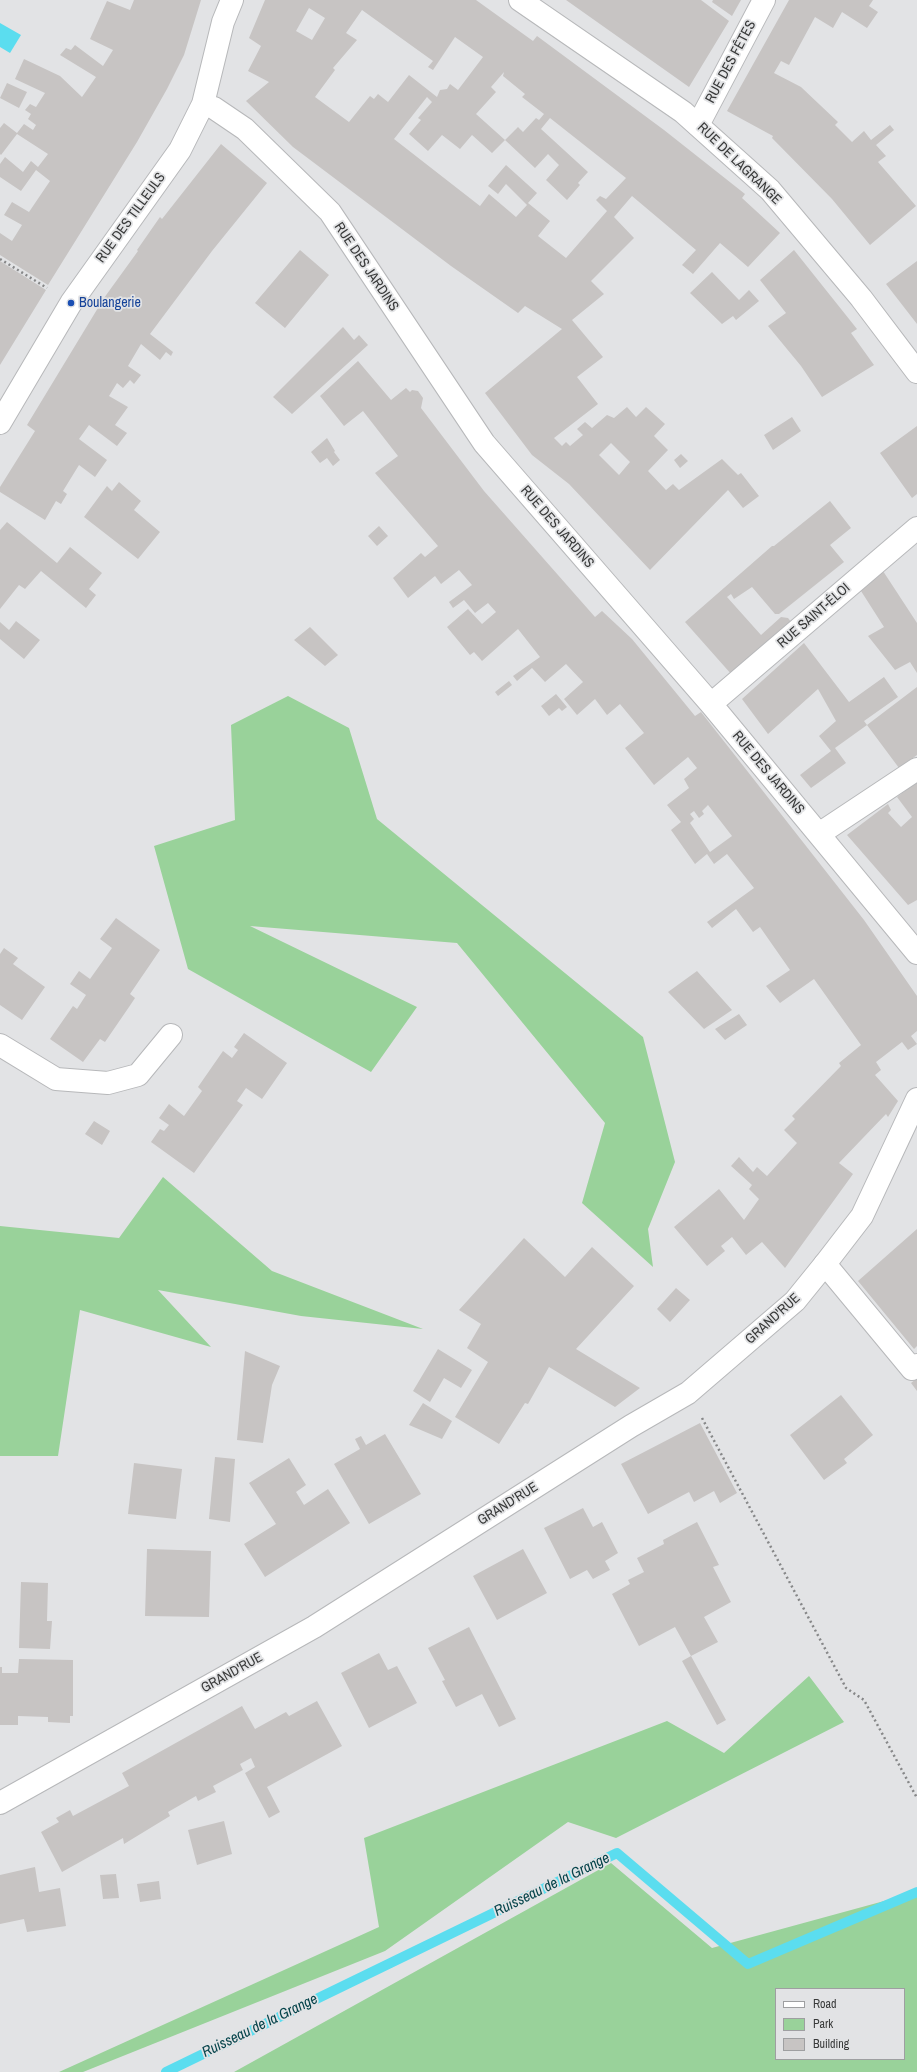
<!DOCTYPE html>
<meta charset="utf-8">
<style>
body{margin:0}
#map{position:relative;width:917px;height:2072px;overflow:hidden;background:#e2e3e5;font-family:"Archivo Narrow",sans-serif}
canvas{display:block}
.legend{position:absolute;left:775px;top:1988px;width:130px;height:72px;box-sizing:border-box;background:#e2e3e5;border:1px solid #9e9fa1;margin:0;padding:5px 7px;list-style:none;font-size:12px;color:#393a3a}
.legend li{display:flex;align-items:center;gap:8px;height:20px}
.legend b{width:20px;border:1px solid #9e9fa1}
</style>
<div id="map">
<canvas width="917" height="2072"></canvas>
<ul class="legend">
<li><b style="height:5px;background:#fff"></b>Road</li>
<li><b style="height:11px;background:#99d29a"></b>Park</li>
<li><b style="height:11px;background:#c7c4c3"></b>Building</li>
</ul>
</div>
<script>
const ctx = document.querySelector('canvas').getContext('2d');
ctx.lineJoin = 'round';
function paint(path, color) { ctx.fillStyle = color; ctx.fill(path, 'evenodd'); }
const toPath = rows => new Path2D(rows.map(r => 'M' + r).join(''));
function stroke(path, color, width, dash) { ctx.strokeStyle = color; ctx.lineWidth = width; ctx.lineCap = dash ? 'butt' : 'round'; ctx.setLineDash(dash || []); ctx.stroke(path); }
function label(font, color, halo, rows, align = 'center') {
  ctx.font = font + ' "Archivo Narrow",sans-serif'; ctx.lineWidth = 3.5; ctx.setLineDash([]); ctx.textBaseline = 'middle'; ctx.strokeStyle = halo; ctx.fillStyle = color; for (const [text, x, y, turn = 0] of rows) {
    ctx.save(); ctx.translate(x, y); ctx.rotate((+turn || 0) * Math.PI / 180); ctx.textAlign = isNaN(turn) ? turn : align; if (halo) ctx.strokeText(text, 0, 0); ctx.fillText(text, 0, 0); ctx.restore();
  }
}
paint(toPath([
 [288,696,349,728,377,819,643,1037,675,1162,648,1229,653,1267,582,1203,605,1123,457,943,250,926,417,1007,371,1072,188,969,154,846,235,820,231,725],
 [163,1177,272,1271,423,1329,301,1316,158,1290,211,1347,80,1310,58,1456,0,1456,0,1226,119,1238],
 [809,1676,844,1722,616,1838,568,1822,385,1951,83,2072,59,2072,379,1927,364,1838,667,1721,724,1753],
 [611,1863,712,1948,917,1892,917,2072,234,2072],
 [776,1989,904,1989,904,2059,776,2059]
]), '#99d29a');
paint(toPath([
 [0,23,21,35,10,53,0,47]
]), '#5bddef');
stroke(toPath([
 [166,2072,617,1853,748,1964,917,1892]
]), '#5bddef', 10);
paint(toPath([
 [134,0,201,0,184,55,167,89,137,142,48,285,0,255,0,233,12,241,22,225,4,215,12,202,29,212,50,181,36,170,21,191,0,177,0,164,5,157,23,172,31,161,38,167,48,154,17,134,1,155,0,154,0,128,4,123,17,133,24,124,33,130,36,125,28,119,31,114,25,110,30,104,36,107,45,93,15,79,24,59,60,76,82,97,96,77,60,55,66,48,71,50,75,45,103,66,113,50,90,39,107,1,130,10],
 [265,0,476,0,533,41,537,36,664,130,745,194,742,198,780,233,748,267,720,243,693,274,682,265,696,250,632,196,614,217,634,238,591,281,604,294,572,320,603,357,577,377,598,404,554,438,562,446,566,442,570,446,583,435,577,429,585,422,592,428,607,415,614,418,627,407,636,417,646,407,665,424,654,436,668,450,648,471,666,490,673,484,679,490,722,459,738,475,741,473,759,496,743,508,728,490,650,570,569,484,532,455,485,393,562,329,525,306,518,313,451,266,293,147,246,101,269,82,248,71,261,46,249,38],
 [309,8,325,18,312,40,296,31],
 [362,10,433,61,428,67,433,70,455,37,483,57,458,90,450,84,447,89,440,90,437,97,409,75,388,102,378,94,374,99,370,96,349,122,315,97,335,70,333,68,357,40,346,33],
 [504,72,503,76,525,94,522,97,544,114,539,120,536,118,523,132,518,127,505,140,535,168,548,154,559,165,546,180,567,200,580,185,578,183,588,172,541,129,550,118,626,178,606,199,600,196,596,200,607,211,566,258,538,236,550,221,528,203,537,193,506,165,488,186,498,194,506,184,527,205,516,217,489,194,480,206,394,139,427,97,432,102,418,118,421,120,409,134,428,151,442,135,460,149,472,135,492,153,505,140,476,114,496,92,491,87],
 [611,443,630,462,619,475,599,455],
 [566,0,701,0,729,21,689,87],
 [713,0,741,0,732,16,712,2],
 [789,0,873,0,869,6,878,12,867,28,842,12,833,28,815,17,789,65,781,61,774,73,801,87,838,122,835,125,852,142,864,131,871,140,890,125,894,130,876,145,886,156,878,162,916,206,870,245,832,199,772,138,773,136,727,111],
 [7,83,27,92,19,108,0,98],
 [221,144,267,183,212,251,150,334,173,352,171,356,166,352,160,360,141,344,128,366,141,375,134,384,130,380,123,388,117,383,109,396,128,407,115,425,127,433,117,446,89,425,79,439,107,460,95,477,79,465,63,491,67,494,61,504,56,501,45,520,0,492,0,487,35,431,27,425,104,298,138,251,137,250,160,217,162,219],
 [300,250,329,275,285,328,255,303],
 [794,250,857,329,851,333,874,365,822,397,801,366,768,326,786,313,760,280],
 [0,261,46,290,0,365],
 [917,261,917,324,886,284],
 [712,272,739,300,749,290,759,301,736,320,733,316,722,324,690,293],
 [343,327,354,340,359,335,368,345,292,414,273,397],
 [358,361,391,400,406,388,410,392,412,390,418,391,423,398,421,408,484,491,595,617,602,611,632,639,695,716,701,712,864,920,917,996,917,1031,911,1036,917,1044,908,1050,902,1042,876,1062,881,1070,875,1075,898,1101,888,1117,886,1114,839,1163,853,1174,785,1268,762,1242,746,1255,732,1237,721,1246,725,1251,707,1266,674,1227,719,1189,744,1220,759,1199,749,1189,752,1185,731,1166,739,1157,753,1172,757,1167,767,1176,797,1143,784,1130,795,1119,792,1116,841,1066,839,1063,861,1045,814,979,780,1003,766,986,790,970,760,927,753,932,736,909,712,928,707,922,754,888,727,854,714,864,707,854,695,864,671,830,681,822,667,805,689,788,684,779,697,768,688,757,654,785,625,748,644,733,620,704,607,715,595,699,577,715,564,699,583,682,566,664,545,682,532,668,517,681,513,676,540,657,518,629,482,661,474,652,470,655,447,627,468,609,482,624,496,612,488,603,475,613,464,600,453,608,449,602,472,585,459,570,441,584,435,576,408,598,393,578,421,553,425,557,438,546,375,473,398,456,363,411,344,426,320,396],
 [708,805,732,836,710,852,690,823,694,819,690,814,694,811,699,818,704,814,702,811],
 [792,417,801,431,773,450,764,435],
 [917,426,917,494,912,498,880,453],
 [327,438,335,451,334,452,340,460,333,466,327,458,320,463,311,452],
 [681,454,688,461,680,468,674,460],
 [119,482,141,501,134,510,160,532,138,559,84,517,107,486,112,491],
 [830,501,851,528,830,545,844,562,779,614,775,614,752,587,734,599,731,594,727,597,761,635,781,617,788,618,792,623,732,675,685,622,772,546,774,546],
 [7,522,57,563,70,547,102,573,89,589,96,595,86,608,41,571,25,589,19,585,0,609,0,530],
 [379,526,388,536,377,546,368,536],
 [883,571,917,623,917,673,910,662,895,670,868,636,884,627,861,591],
 [16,621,40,640,24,659,0,639,0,622,9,630],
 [310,627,338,655,325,666,294,640],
 [804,643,849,702,884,677,898,697,864,721,867,725,835,748,846,763,811,788,800,775,831,751,819,736,836,721,818,689,768,734,742,699],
 [509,681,512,685,498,696,495,692],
 [917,687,917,755,899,768,867,725],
 [556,694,567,707,562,711,559,708,549,716,541,706],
 [917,782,917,900,908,905,847,835,888,804,891,810,888,813,901,827,912,817,897,797],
 [116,918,160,950,130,994,135,998,129,1007,105,1042,100,1039,83,1062,50,1039,73,1006,77,1009,86,995,70,984,79,971,90,979,112,948,100,939],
 [4,948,18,958,13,964,45,987,22,1020,0,1005,0,954],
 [697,971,732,1010,704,1029,668,992],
 [739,1014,747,1025,725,1040,715,1029],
 [244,1033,287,1063,262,1099,246,1088,237,1101,243,1105,194,1173,151,1142,160,1129,164,1131,169,1125,159,1118,169,1104,184,1116,202,1091,198,1087,223,1051,232,1058,238,1050,234,1047],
 [94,1121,110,1131,102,1145,85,1134],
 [917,1229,917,1346,914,1349,858,1281],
 [524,1238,565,1277,592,1247,634,1286,576,1349,640,1388,615,1407,549,1367,528,1404,525,1403,499,1444,455,1417,488,1362,467,1348,481,1324,459,1310],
 [676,1288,690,1300,670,1322,657,1309],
 [438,1349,472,1370,461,1388,444,1378,430,1402,413,1391],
 [245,1351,280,1366,272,1385,263,1443,237,1440],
 [917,1378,917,1391,911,1383],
 [841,1395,873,1435,844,1459,847,1463,824,1480,790,1435],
 [423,1403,452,1421,442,1439,409,1425],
 [700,1423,737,1493,720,1503,714,1491,694,1502,689,1492,648,1514,621,1464],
 [385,1434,421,1494,369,1524,334,1464,360,1449,355,1439,361,1436,366,1445],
 [215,1457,235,1459,230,1522,209,1519],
 [289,1458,306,1485,296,1492,304,1505,328,1489,350,1523,265,1577,244,1544,276,1524,249,1483],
 [134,1463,182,1469,176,1519,128,1514],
 [583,1508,593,1527,602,1522,618,1553,605,1561,610,1570,593,1579,587,1570,570,1579,544,1528],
 [697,1522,719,1565,713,1567,731,1602,704,1617,718,1642,691,1656,675,1627,639,1646,612,1594,630,1584,628,1580,644,1572,637,1558,664,1544,663,1540],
 [147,1549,211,1551,209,1617,145,1616],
 [523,1549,547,1593,497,1620,473,1576],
 [21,1582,48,1583,47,1621,52,1621,50,1649,19,1648],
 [469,1627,516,1719,499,1727,482,1694,456,1707,442,1681,445,1680,428,1648],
 [379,1653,388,1670,397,1666,417,1703,369,1728,341,1673],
 [691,1656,726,1720,717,1725,682,1661],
 [19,1659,73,1660,73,1716,70,1716,70,1723,48,1722,48,1717,18,1716,18,1725,0,1725,0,1667,2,1667,2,1673,18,1673],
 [317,1701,342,1746,267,1787,280,1812,269,1818,245,1773,255,1767,251,1758,240,1764,243,1770,213,1786,216,1792,198,1801,196,1796,168,1812,170,1816,124,1844,123,1838,62,1872,41,1832,59,1822,56,1818,70,1810,73,1816,129,1786,122,1773,242,1706,255,1729,286,1712,289,1716],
 [224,1821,232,1854,197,1865,188,1830],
 [35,1867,39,1892,60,1888,66,1926,27,1932,24,1919,0,1924,0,1875],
 [116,1874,119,1898,103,1899,100,1875],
 [159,1881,161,1899,140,1902,137,1884]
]), '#c7c4c3');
const minor = toPath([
 [203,104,214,108,245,129,330,212,484,443,711,704,917,953],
 [698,125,764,0],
 [0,423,71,303,180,150,203,104,223,22,232,0],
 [711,704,917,528],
 [819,834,917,769],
 [0,1045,56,1079,108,1083,138,1075,171,1035],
 [825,1264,912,1369,917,1365]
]);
const tertiary = toPath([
 [520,0,683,112,770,190,861,298,917,372],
 [0,1803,314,1627,631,1426,688,1393,795,1301,825,1264,862,1216,917,1099]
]);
stroke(minor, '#b7b8ba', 24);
stroke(tertiary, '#b7b8ba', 24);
stroke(toPath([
 [0,259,47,288],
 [702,1418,846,1688,864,1700,917,1798]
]), '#868788', 2.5, [2, 3]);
stroke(minor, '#fff', 22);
stroke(tertiary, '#fff', 22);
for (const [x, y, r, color] of [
 [71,303,4,"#1a4fb4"]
]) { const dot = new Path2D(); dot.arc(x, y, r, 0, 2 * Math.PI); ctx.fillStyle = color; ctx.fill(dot); stroke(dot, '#e2e3e5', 1.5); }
label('14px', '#393a3a', '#e2e3e5', [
 ["RUE DES FÊTES",731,62,-62],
 ["RUE DE LAGRANGE",739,164,44],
 ["RUE DES TILLEULS",131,218,-54],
 ["RUE DES JARDINS",366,267,56],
 ["RUE DES JARDINS",557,527,49],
 ["RUE SAINT-ÉLOI",814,616,-41],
 ["RUE DES JARDINS",768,773,50],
 ["GRAND'RUE",773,1319,-42],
 ["GRAND'RUE",508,1504,-32],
 ["GRAND'RUE",232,1673,-29]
]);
label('14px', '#164399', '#e2e3e5', [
 ["Boulangerie",79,303]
], 'left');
label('italic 15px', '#06444b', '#e2e3e5', [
 ["Ruisseau de la Grange",552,1885,-26],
 ["Ruisseau de la Grange",260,2026,-26]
]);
</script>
